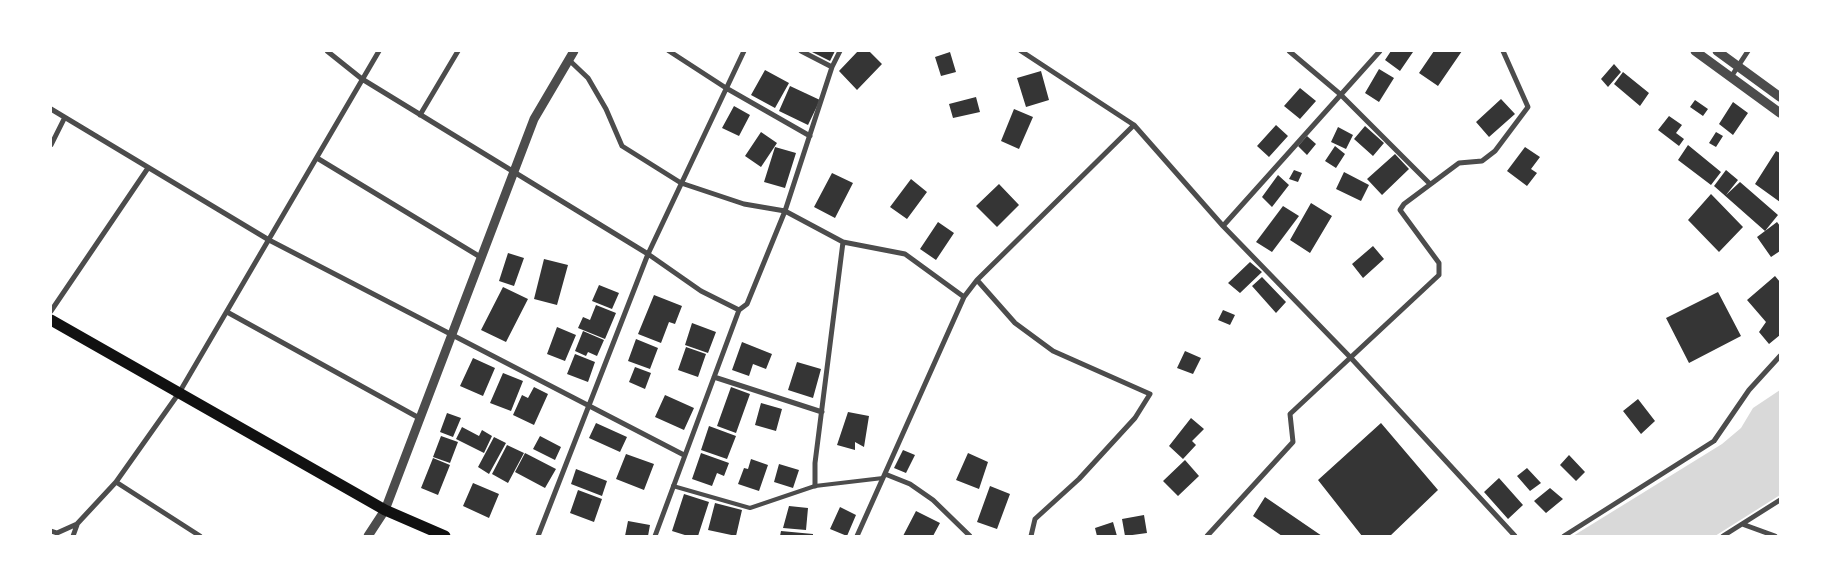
<!DOCTYPE html>
<style>
body{margin:0}
#map{position:relative;width:1831px;height:587px;overflow:hidden;background:#fff;font-family:"Asap Condensed",sans-serif}
canvas{display:block}
.frame{position:absolute;inset:0;border:52px solid #fff;pointer-events:none}
</style>
<div id="map">
<canvas width="1831" height="587"></canvas>
<div class="frame"></div>
</div>
<script>
const ctx = document.querySelector('canvas').getContext('2d');
ctx.lineJoin = 'round';
function paint(path, color) { ctx.fillStyle = color; ctx.fill(path, 'evenodd'); }
const toPath = rows => new Path2D(rows.map(r => 'M' + r).join(''));
function stroke(path, color, width, dash) { ctx.strokeStyle = color; ctx.lineWidth = width; ctx.lineCap = dash ? 'butt' : 'round'; ctx.setLineDash(dash || []); ctx.stroke(path); }
paint(toPath([
 [1780,390,1780,495,1715,536,1573,536,1722,444,1741,428,1753,408]
]), '#d9d9d9');
paint(toPath([
 [810,51,835,51,830,61],
 [858,51,869,51,882,64,857,90,839,71],
 [1391,51,1412,51,1413,52,1400,71,1385,60],
 [1434,51,1462,51,1438,86,1419,73],
 [950,52,956,72,941,76,935,57],
 [1614,64,1621,72,1608,87,1601,79],
 [1379,69,1394,78,1379,102,1365,93],
 [765,70,789,83,775,108,751,95],
 [1041,71,1049,100,1026,107,1017,78],
 [1623,72,1649,93,1640,106,1614,84],
 [790,86,820,100,808,125,779,111],
 [1300,88,1316,101,1300,119,1284,106],
 [976,97,980,112,953,118,949,104],
 [1501,99,1515,114,1489,137,1476,122],
 [1695,100,1708,109,1703,116,1690,107],
 [1733,102,1748,113,1733,135,1719,124],
 [734,106,750,115,739,136,722,128],
 [1014,109,1033,117,1019,149,1001,141],
 [1669,116,1682,125,1676,133,1684,139,1679,146,1658,130],
 [1276,125,1288,136,1269,157,1257,146],
 [1365,126,1384,143,1373,156,1354,139],
 [1338,127,1353,135,1346,149,1331,142],
 [761,132,777,143,761,167,745,156],
 [1716,132,1723,136,1716,147,1709,143],
 [1307,136,1316,144,1307,155,1298,146],
 [1688,145,1721,172,1711,185,1678,160],
 [1335,146,1345,154,1336,168,1325,161],
 [775,147,796,153,785,188,764,182],
 [1525,147,1540,157,1531,169,1537,173,1527,186,1507,171],
 [1776,151,1780,153,1780,202,1755,184],
 [1395,154,1409,169,1382,195,1367,179],
 [1294,170,1302,173,1298,182,1289,179],
 [1726,170,1738,180,1726,195,1740,182,1778,215,1765,231,1777,222,1780,226,1780,251,1771,257,1757,237,1765,231,1714,186],
 [1344,172,1369,185,1361,201,1336,189],
 [832,173,853,183,835,218,814,207],
 [1278,175,1289,185,1272,207,1262,197],
 [911,179,927,192,907,219,890,207],
 [999,184,1019,205,997,227,976,206],
 [1711,194,1743,227,1719,252,1688,220],
 [1311,203,1332,216,1310,253,1290,240],
 [1283,206,1299,216,1272,252,1256,242],
 [938,222,954,233,936,260,920,249],
 [1373,246,1384,259,1363,278,1352,264],
 [508,253,524,258,514,286,499,281],
 [544,259,568,265,557,305,534,299],
 [1250,262,1262,272,1240,293,1228,283],
 [1775,276,1780,282,1780,335,1769,344,1759,332,1766,322,1747,300],
 [1262,277,1286,302,1276,313,1252,286],
 [599,285,619,293,612,309,592,301],
 [503,287,528,299,506,342,481,330],
 [1718,292,1741,336,1689,363,1666,318],
 [654,295,682,306,675,324,669,322,661,343,638,334],
 [596,305,616,313,605,339,578,328,583,317,590,320],
 [1223,310,1235,315,1230,325,1218,320],
 [692,323,716,332,708,353,685,345],
 [557,327,576,335,565,361,547,354],
 [583,331,604,340,597,356,588,352,586,356,575,351],
 [636,339,658,348,650,369,628,361],
 [742,342,772,354,766,369,753,364,749,376,732,370],
 [686,347,706,354,698,377,678,370],
 [1185,351,1201,358,1193,374,1177,368],
 [575,354,595,362,588,382,567,374],
 [473,358,495,368,483,396,460,386],
 [797,362,821,369,813,398,788,390],
 [635,367,651,373,645,389,629,382],
 [503,373,523,381,511,411,490,403],
 [534,387,548,394,534,425,513,415,522,395,528,398],
 [731,387,750,394,736,433,717,426],
 [665,395,694,408,684,430,655,417],
 [1638,399,1655,421,1641,434,1623,411],
 [761,403,782,409,776,431,755,425],
 [848,412,869,416,864,447,855,442,855,450,837,445],
 [447,413,461,418,453,437,440,432],
 [1191,418,1204,429,1192,441,1196,445,1183,459,1169,446],
 [596,423,627,437,620,452,589,438],
 [1381,423,1438,490,1390,536,1362,536,1318,480],
 [709,426,736,436,727,459,701,450],
 [462,427,479,436,482,430,492,436,484,453,456,439],
 [441,436,458,442,450,463,433,457],
 [540,436,561,447,555,460,533,449],
 [494,437,506,443,489,474,478,467],
 [507,445,524,453,508,483,492,474],
 [903,450,915,455,906,473,894,468],
 [525,453,556,469,545,488,515,472],
 [701,453,729,463,724,476,717,473,712,486,692,479],
 [968,453,988,462,979,489,956,480],
 [626,454,654,464,644,490,616,479],
 [1569,455,1585,472,1576,481,1560,465],
 [433,458,450,465,438,495,421,488],
 [751,459,768,465,759,491,738,484,744,468,748,469],
 [1185,460,1199,476,1178,496,1163,481],
 [779,464,799,470,793,488,774,482],
 [1527,468,1541,483,1530,491,1517,476],
 [576,469,607,481,602,496,571,484],
 [1499,478,1523,505,1508,519,1484,492],
 [473,483,499,494,489,518,463,506],
 [990,486,1010,494,997,529,977,522],
 [1550,488,1563,499,1546,513,1534,501],
 [578,490,602,499,594,522,570,513],
 [684,494,709,502,698,536,688,536,672,531],
 [1265,497,1322,536,1282,536,1253,516],
 [715,503,742,510,736,536,708,530],
 [789,506,808,508,806,530,783,528],
 [840,507,856,515,847,536,830,529],
 [916,511,940,523,933,536,903,536],
 [1144,515,1147,533,1125,536,1122,519],
 [628,521,650,525,648,536,625,536],
 [1113,522,1117,536,1097,536,1095,528],
 [781,531,813,534,813,536,780,536]
]), '#353535');
stroke(toPath([
 [673,486,750,508,815,486,883,478]
]), '#4c4c4c', 4);
stroke(toPath([
 [327,51,362,79,648,254,701,291,739,310],
 [669,51,726,88,810,136],
 [801,51,832,67],
 [1021,51,1134,125,1223,226,1351,358,1515,536],
 [1289,51,1340,94,1430,184],
 [569,60,588,78,606,109,622,146,681,183,744,204,785,211,843,242,905,254,964,297],
 [1731,77,1748,51],
 [51,109,269,240,684,455],
 [420,115,458,51],
 [51,145,64,119],
 [317,158,482,258],
 [1223,226,1380,51],
 [977,280,1015,323,1053,351,1150,394,1135,418,1079,479,1035,519,1031,536],
 [51,311,148,168],
 [227,312,421,419],
 [714,377,822,412],
 [885,474,910,484,933,500,970,536],
 [116,482,200,536],
 [815,486,815,463,843,242],
 [1742,524,1775,536],
 [51,531,57,533,77,524,116,482,179,393,379,51],
 [73,536,77,525],
 [538,536,648,254,744,51],
 [655,536,739,310,747,304,785,211,832,67,840,51],
 [857,536,964,297,977,280,1134,125],
 [1207,536,1293,442,1290,414,1439,275,1439,263,1400,210,1404,204,1459,163,1482,161,1495,151,1528,107,1503,51],
 [1564,536,1714,441,1749,390,1780,356],
 [1723,536,1780,500]
]), '#4c4c4c', 5);
stroke(toPath([
 [1695,51,1780,113],
 [1717,51,1780,97],
 [368,536,385,510,534,119,574,51]
]), '#4c4c4c', 9);
stroke(toPath([
 [51,320,385,510,445,536]
]), '#111', 11);
</script>
